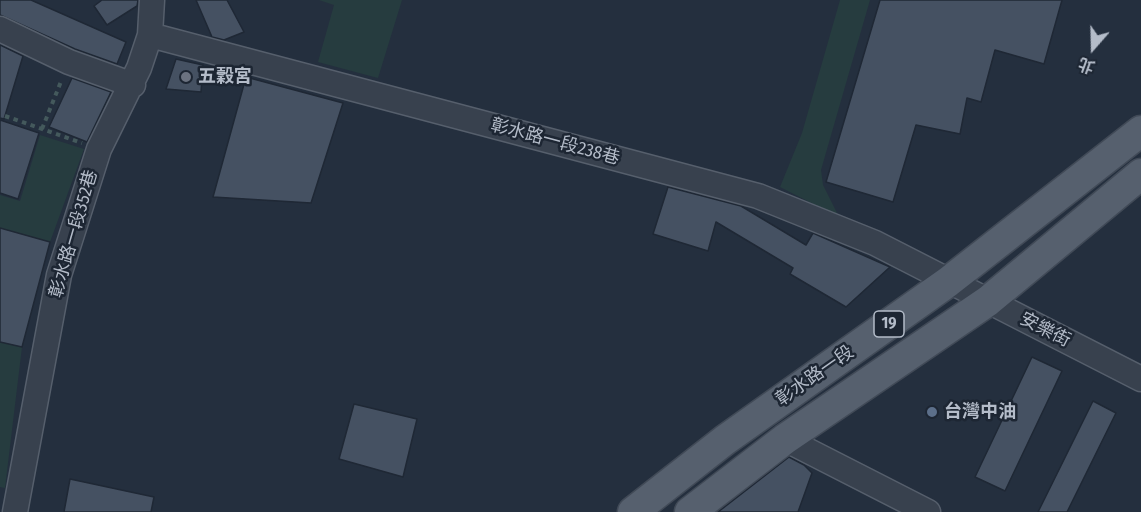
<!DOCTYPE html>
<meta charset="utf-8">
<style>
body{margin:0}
#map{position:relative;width:1141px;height:512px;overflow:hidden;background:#242f3e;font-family:"Fira Sans Condensed","Noto Sans TC",sans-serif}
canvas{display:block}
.north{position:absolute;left:1063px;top:18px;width:60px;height:60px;-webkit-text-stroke:4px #1d2633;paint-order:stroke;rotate:200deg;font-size:16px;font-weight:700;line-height:24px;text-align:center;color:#b4bcc9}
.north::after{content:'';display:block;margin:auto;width:21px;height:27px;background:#b4bcc9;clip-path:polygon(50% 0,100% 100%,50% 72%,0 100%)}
</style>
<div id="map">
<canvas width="1141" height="512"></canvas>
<div class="north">北</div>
</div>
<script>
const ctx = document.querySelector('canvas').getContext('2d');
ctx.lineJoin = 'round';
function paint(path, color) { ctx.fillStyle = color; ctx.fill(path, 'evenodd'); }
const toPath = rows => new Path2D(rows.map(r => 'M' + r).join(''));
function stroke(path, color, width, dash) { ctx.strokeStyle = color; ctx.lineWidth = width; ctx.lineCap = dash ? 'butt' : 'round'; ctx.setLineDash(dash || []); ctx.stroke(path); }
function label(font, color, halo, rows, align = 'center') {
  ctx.font = font + ' "Fira Sans Condensed","Noto Sans TC",sans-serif'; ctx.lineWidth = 5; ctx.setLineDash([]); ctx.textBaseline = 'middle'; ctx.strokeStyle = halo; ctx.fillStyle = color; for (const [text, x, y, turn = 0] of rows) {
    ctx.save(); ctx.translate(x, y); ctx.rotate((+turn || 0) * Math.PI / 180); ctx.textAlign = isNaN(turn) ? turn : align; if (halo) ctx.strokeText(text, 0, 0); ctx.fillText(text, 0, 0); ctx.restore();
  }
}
paint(toPath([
 [319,0,402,0,378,78,318,62,334,5],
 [840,0,870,0,821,170,823,185,839,217,780,187,802,133],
 [40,135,84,149,50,242,0,228,0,195,20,201],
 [0,342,22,347,5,488,0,487]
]), '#263c3f');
const building = toPath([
 [0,0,31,0,126,42,117,64,75,49,0,15,0,0],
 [102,0,138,0,137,6,107,25,94,6,102,0],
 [196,0,227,0,244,32,224,40,212,37,196,0],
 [880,0,1062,0,1044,64,995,50,981,102,967,98,960,134,916,125,893,202,826,182,880,0],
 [0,45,23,56,4,119,0,118,0,45],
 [176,59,203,65,201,92,166,89,176,59],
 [246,77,343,103,311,203,213,197,246,77],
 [72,78,111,92,87,142,49,127,72,78],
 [0,120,39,133,18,199,0,193,0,120],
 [668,187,741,206,806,245,813,233,890,267,846,307,790,274,793,268,716,222,708,251,653,234,668,187],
 [0,228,50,242,22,347,0,342,0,228],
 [1032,357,1062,371,1005,491,975,477,1032,357],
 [1093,401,1116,413,1067,512,1038,512,1093,401],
 [354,404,417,419,403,477,339,459,354,404],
 [789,457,804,465,812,473,798,512,718,512,789,457],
 [70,479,154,497,151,512,64,512,70,479]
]);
paint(building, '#455162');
stroke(building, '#1f2835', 1.5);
const minor = toPath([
 [0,29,69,62,133,85],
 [150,35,758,196,875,243,1141,379],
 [785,439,928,512],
 [15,512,59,275,99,149,139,68,150,35,152,0]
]);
const major = toPath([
 [633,512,725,440,948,282,1141,131],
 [690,512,785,439,988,301,1141,174]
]);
stroke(minor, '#565f6c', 27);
stroke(major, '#414a57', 33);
stroke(toPath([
 [5,116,82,143],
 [42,129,62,79]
]), '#44595c', 4, [4.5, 4.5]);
stroke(minor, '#38414e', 24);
stroke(major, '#56606e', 30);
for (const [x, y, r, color] of [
 [186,77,6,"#6b7280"],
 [932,412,6,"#5c6f8a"]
]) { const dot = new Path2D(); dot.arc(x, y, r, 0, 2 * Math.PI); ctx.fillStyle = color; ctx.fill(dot); stroke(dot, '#1d2633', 2); }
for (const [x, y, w] of [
 [889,324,30]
]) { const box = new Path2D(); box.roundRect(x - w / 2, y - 13, w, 26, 4.5); ctx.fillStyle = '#1d2633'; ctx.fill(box); stroke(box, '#b4bcc9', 1.5); }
label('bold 16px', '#b4bcc9', null, [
 ["19",889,324]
]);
label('bold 18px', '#b4bcc9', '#1d2633', [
 ["五穀宮",198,77],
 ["台灣中油",944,412]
], 'left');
label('18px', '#b4bcc9', '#1d2633', [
 ["彰水路一段238巷",555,142,15],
 ["彰水路一段352巷",74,234,-74],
 ["安樂街",1045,330,27],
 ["彰水路一段",815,376,-35]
]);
</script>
